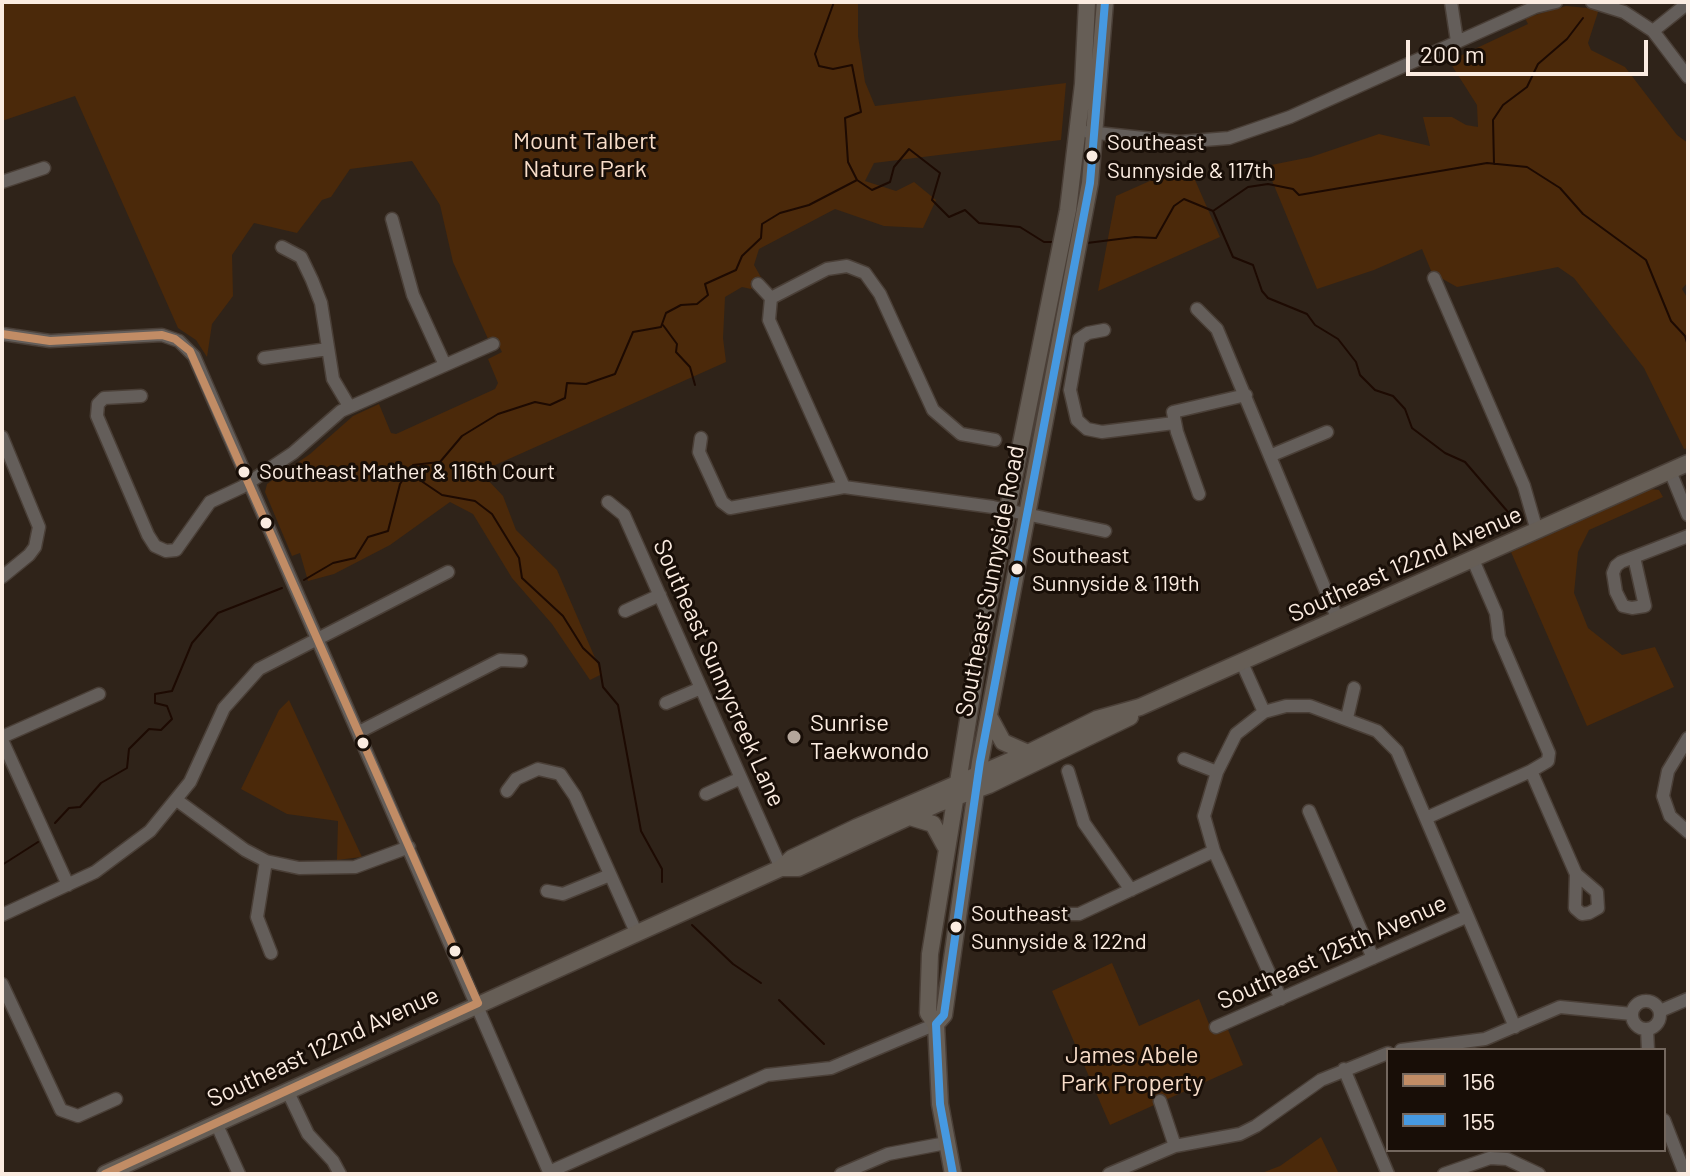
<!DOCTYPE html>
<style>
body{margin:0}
#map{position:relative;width:1690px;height:1176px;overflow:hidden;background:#2f2319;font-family:Barlow,sans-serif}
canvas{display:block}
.frame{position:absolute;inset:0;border:4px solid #fbece1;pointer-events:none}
.legend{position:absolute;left:1386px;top:1048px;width:280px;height:104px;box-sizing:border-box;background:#180e07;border:2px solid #73675e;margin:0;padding:10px 14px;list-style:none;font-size:24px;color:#fbece1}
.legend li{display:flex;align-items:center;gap:16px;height:40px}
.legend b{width:40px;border:2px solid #73675e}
.scale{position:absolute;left:1406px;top:40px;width:242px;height:36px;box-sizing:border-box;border:4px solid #fbece1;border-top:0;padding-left:10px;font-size:24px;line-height:28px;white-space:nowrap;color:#fbece1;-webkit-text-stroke:6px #180e07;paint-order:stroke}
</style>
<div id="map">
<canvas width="1690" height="1176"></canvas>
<div class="frame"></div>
<ul class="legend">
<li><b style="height:10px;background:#c18c65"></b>156</li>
<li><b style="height:10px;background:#4699e1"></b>155</li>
</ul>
<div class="scale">200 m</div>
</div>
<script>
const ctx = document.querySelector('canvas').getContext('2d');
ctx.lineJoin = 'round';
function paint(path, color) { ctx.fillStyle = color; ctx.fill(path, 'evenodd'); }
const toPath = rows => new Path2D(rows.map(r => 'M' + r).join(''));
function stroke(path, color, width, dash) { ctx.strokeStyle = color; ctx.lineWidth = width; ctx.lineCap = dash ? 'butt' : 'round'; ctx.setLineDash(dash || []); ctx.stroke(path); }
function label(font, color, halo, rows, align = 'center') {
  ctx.font = font + ' Barlow,sans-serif'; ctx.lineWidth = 6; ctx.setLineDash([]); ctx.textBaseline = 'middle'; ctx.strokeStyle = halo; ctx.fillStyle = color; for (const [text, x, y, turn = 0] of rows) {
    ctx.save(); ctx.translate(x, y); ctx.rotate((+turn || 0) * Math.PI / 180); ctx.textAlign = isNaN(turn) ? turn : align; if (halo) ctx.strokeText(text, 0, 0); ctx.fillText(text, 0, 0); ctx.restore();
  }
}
paint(toPath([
 [2,2,858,2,858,36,865,82,875,106,1066,83,1061,140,874,163,865,181,896,191,914,182,936,200,923,228,884,226,835,209,759,249,754,265,762,279,751,289,742,287,725,297,723,338,726,362,493,466,486,478,503,496,516,530,557,570,602,674,590,680,552,624,512,578,473,514,450,502,390,545,334,574,308,581,300,553,292,556,265,492,267,484,310,454,353,416,379,404,391,433,396,434,495,389,498,383,488,359,502,352,495,338,489,341,453,262,440,205,412,161,350,169,331,197,322,200,297,233,254,223,232,255,233,296,212,324,207,357,196,340,178,328,75,96,2,121],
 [1566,6,1599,9,1588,43,1591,50,1625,67,1677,135,1688,143,1688,282,1682,289,1688,299,1688,448,1684,449,1644,368,1574,278,1558,267,1457,287,1432,273,1422,249,1374,270,1317,289,1266,166,1311,157,1379,134,1430,146,1423,117,1452,117,1466,125,1478,127,1477,105,1449,61,1528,24,1525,18],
 [1188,164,1220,237,1098,291,1116,196],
 [1651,489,1659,490,1663,497,1589,530,1578,552,1574,593,1588,628,1622,655,1655,647,1674,687,1587,726,1511,552],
 [289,700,362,857,337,860,338,821,287,814,241,789,279,710],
 [1112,963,1139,1026,1199,999,1209,1024,1223,1018,1243,1065,1110,1125,1052,991],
 [1321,1137,1339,1174,1259,1174,1280,1166]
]), '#4b290a');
stroke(toPath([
 [834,2,815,54,819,66,833,69,852,65,861,112,845,118,848,162,857,180,872,190,890,182,894,167,909,149,940,173,932,200,949,217,965,210,979,223,1020,227,1044,242,1052,242],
 [1494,164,1493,120,1503,105,1527,87,1538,64,1567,39,1583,18],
 [1213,211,1233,257,1253,265,1262,291,1268,298,1307,314,1315,325,1338,339,1356,362,1360,375,1375,390,1393,396,1405,409,1412,428,1445,453,1465,462,1508,512],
 [1087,243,1135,237,1156,238,1174,206,1184,199,1213,211,1248,187,1268,184,1293,189,1299,195,1487,163,1527,167,1560,188,1583,214,1646,260,1671,321,1685,336,1688,346],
 [663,325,677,344,676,352,690,367,695,385],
 [408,472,442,495,475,501,492,514,519,558,522,578,563,616,583,648,599,663,603,687,618,705,641,831,662,869,662,882],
 [304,580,333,563,355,558,368,537,388,531,400,484,413,465,440,462,462,436,498,414,535,402,550,405,565,398,567,383,586,384,615,374,633,332,661,327,666,313,681,305,697,304,708,295,705,284,736,270,742,256,761,238,762,224,780,213,809,205,857,180],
 [55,823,69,808,80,807,101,783,127,768,129,749,149,729,161,730,172,719,167,706,155,703,155,694,172,691,192,643,218,613,282,588],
 [2,865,38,842],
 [692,925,733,964,761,983],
 [779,1000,824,1044]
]), '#1d0a02', 2);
const minor = toPath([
 [1451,2,1457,41],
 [1592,2,1624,12,1653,31,1688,77],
 [1653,31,1688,3],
 [1088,132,1180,142,1229,138,1290,117,1535,7,1556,2],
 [2,182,44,168],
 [392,219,413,295,445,365],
 [282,247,301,257,312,280,321,303,333,379,349,406],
 [1434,278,1524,486,1537,531],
 [758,284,771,298],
 [771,298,827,269,847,266,865,273,880,294,933,410,961,434,995,440],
 [771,298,769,320,844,487],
 [1197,309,1217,329,1338,620],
 [1104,330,1088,333,1079,339,1070,390,1077,420,1087,429,1102,432,1174,423],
 [2,334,50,341,162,335,179,341,194,356,550,1174],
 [264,358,328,349],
 [141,396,104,398,98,404,97,416,148,535,155,546,166,551,176,550,210,502,242,487,293,453,341,411,493,344],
 [2,437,39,527,35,547,29,555,2,577],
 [701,438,699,452,722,502,730,508,844,487,993,507,1105,531],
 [1272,455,1327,432],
 [1670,471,1688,515],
 [1199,494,1177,432,1173,412,1246,395],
 [608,502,624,515,781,868],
 [1634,557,1645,606,1632,608,1623,606,1616,592,1613,573,1616,566,1621,562,1688,536],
 [1473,560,1496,613,1499,637,1549,753,1548,761,1531,771,1576,874,1597,892,1598,908,1589,913,1582,914,1575,908,1576,874],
 [625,611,660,595],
 [1242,663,1264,712],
 [666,703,701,688],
 [1347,718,1354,688],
 [359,732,500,660,521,661],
 [2,737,99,694],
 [1688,738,1668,771,1663,796,1670,816,1688,832],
 [2,740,68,885],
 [1184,759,1217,772],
 [1068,771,1084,823,1131,890],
 [507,791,516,779,538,769,560,774,575,796,636,932],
 [706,794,741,778],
 [178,801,245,850,266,861,299,868,355,867,409,847],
 [1309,811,1373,958],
 [1426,818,1531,771],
 [266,861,257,917,271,953],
 [547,891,563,894,610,875],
 [1060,914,1079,914,1214,851],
 [2,915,95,872,150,831,190,782,224,708,259,669,448,572],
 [2,984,61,1110,78,1116,116,1099],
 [1281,999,1214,851,1204,816,1217,772,1236,734,1264,712,1286,706,1310,706,1377,731,1397,751,1515,1027],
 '1632 1015a14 14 0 1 1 28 0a14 14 0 1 1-28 0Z',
 [1660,1011,1688,999],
 [1216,1027,1466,917],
 [1647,1029,1648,1050],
 [1401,1050,1485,1039,1560,1007,1632,1014],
 [1344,1069,1388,1174],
 [287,1090,308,1134,333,1161,340,1174],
 [1160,1101,1175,1146],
 [1664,1120,1685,1174],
 [216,1123,239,1174],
 [549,1172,767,1075,831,1068,936,1024],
 [841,1174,888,1154,946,1143],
 [1109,1174,1175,1146,1240,1134,1256,1126,1321,1080,1388,1053],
 [1444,1174,1490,1158,1507,1159,1539,1174]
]);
const major = toPath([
 [990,718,1003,742,1028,753],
 [910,817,933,824,945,846],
 [781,868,798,868,937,804,989,785,1130,717],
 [936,1024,944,1015,980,762,1090,183,1105,2],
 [105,1174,781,868,792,858,857,827,1028,753,1097,719,1140,707,1688,463],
 [953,1174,940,1104,936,1024,928,1013,930,954,980,647,1068,210,1083,84,1087,2]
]);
stroke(minor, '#4a3f37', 15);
stroke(major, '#4a3f37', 19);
stroke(minor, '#645e5a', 12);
stroke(major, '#665e56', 16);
stroke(toPath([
 [2,334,50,341,162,335,175,339,190,351,478,1003],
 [105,1174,478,1003]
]), '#c18c65', 8);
stroke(toPath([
 [953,1174,940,1104,936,1024,944,1015,980,762,1090,183,1105,2]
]), '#4699e1', 8);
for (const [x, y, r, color] of [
 [1092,156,7,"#fbece1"],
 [244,472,7,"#fbece1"],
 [266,523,7,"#fbece1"],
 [1017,569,7,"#fbece1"],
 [794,737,8,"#b4a69b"],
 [363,743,7,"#fbece1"],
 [956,927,7,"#fbece1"],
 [455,951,7,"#fbece1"]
]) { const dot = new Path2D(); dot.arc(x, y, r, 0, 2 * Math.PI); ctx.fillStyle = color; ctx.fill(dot); stroke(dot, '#180e07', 3); }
label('22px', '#fbece1', '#180e07', [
 ["Southeast",1107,143],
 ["Sunnyside & 117th",1107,171],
 ["Southeast Mather & 116th Court",259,472],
 ["Southeast",1032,556],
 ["Sunnyside & 119th",1032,584],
 ["Southeast",971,914],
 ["Sunnyside & 122nd",971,942]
], 'left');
label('24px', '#f8ddc9', '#180e07', [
 ["Mount Talbert",585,141],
 ["Nature Park",585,169],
 ["James Abele",1132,1055],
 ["Park Property",1132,1083]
]);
label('24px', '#fbece1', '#180e07', [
 ["Southeast 122nd Avenue",1405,564,-24],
 ["Southeast Sunnyside Road",990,581,-79],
 ["Southeast Sunnycreek Lane",719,673,66],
 ["Southeast 125th Avenue",1332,952,-24],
 ["Southeast 122nd Avenue",323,1047,-25]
]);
label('24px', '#fbece1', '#180e07', [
 ["Sunrise",810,723],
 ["Taekwondo",810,751]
], 'left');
</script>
